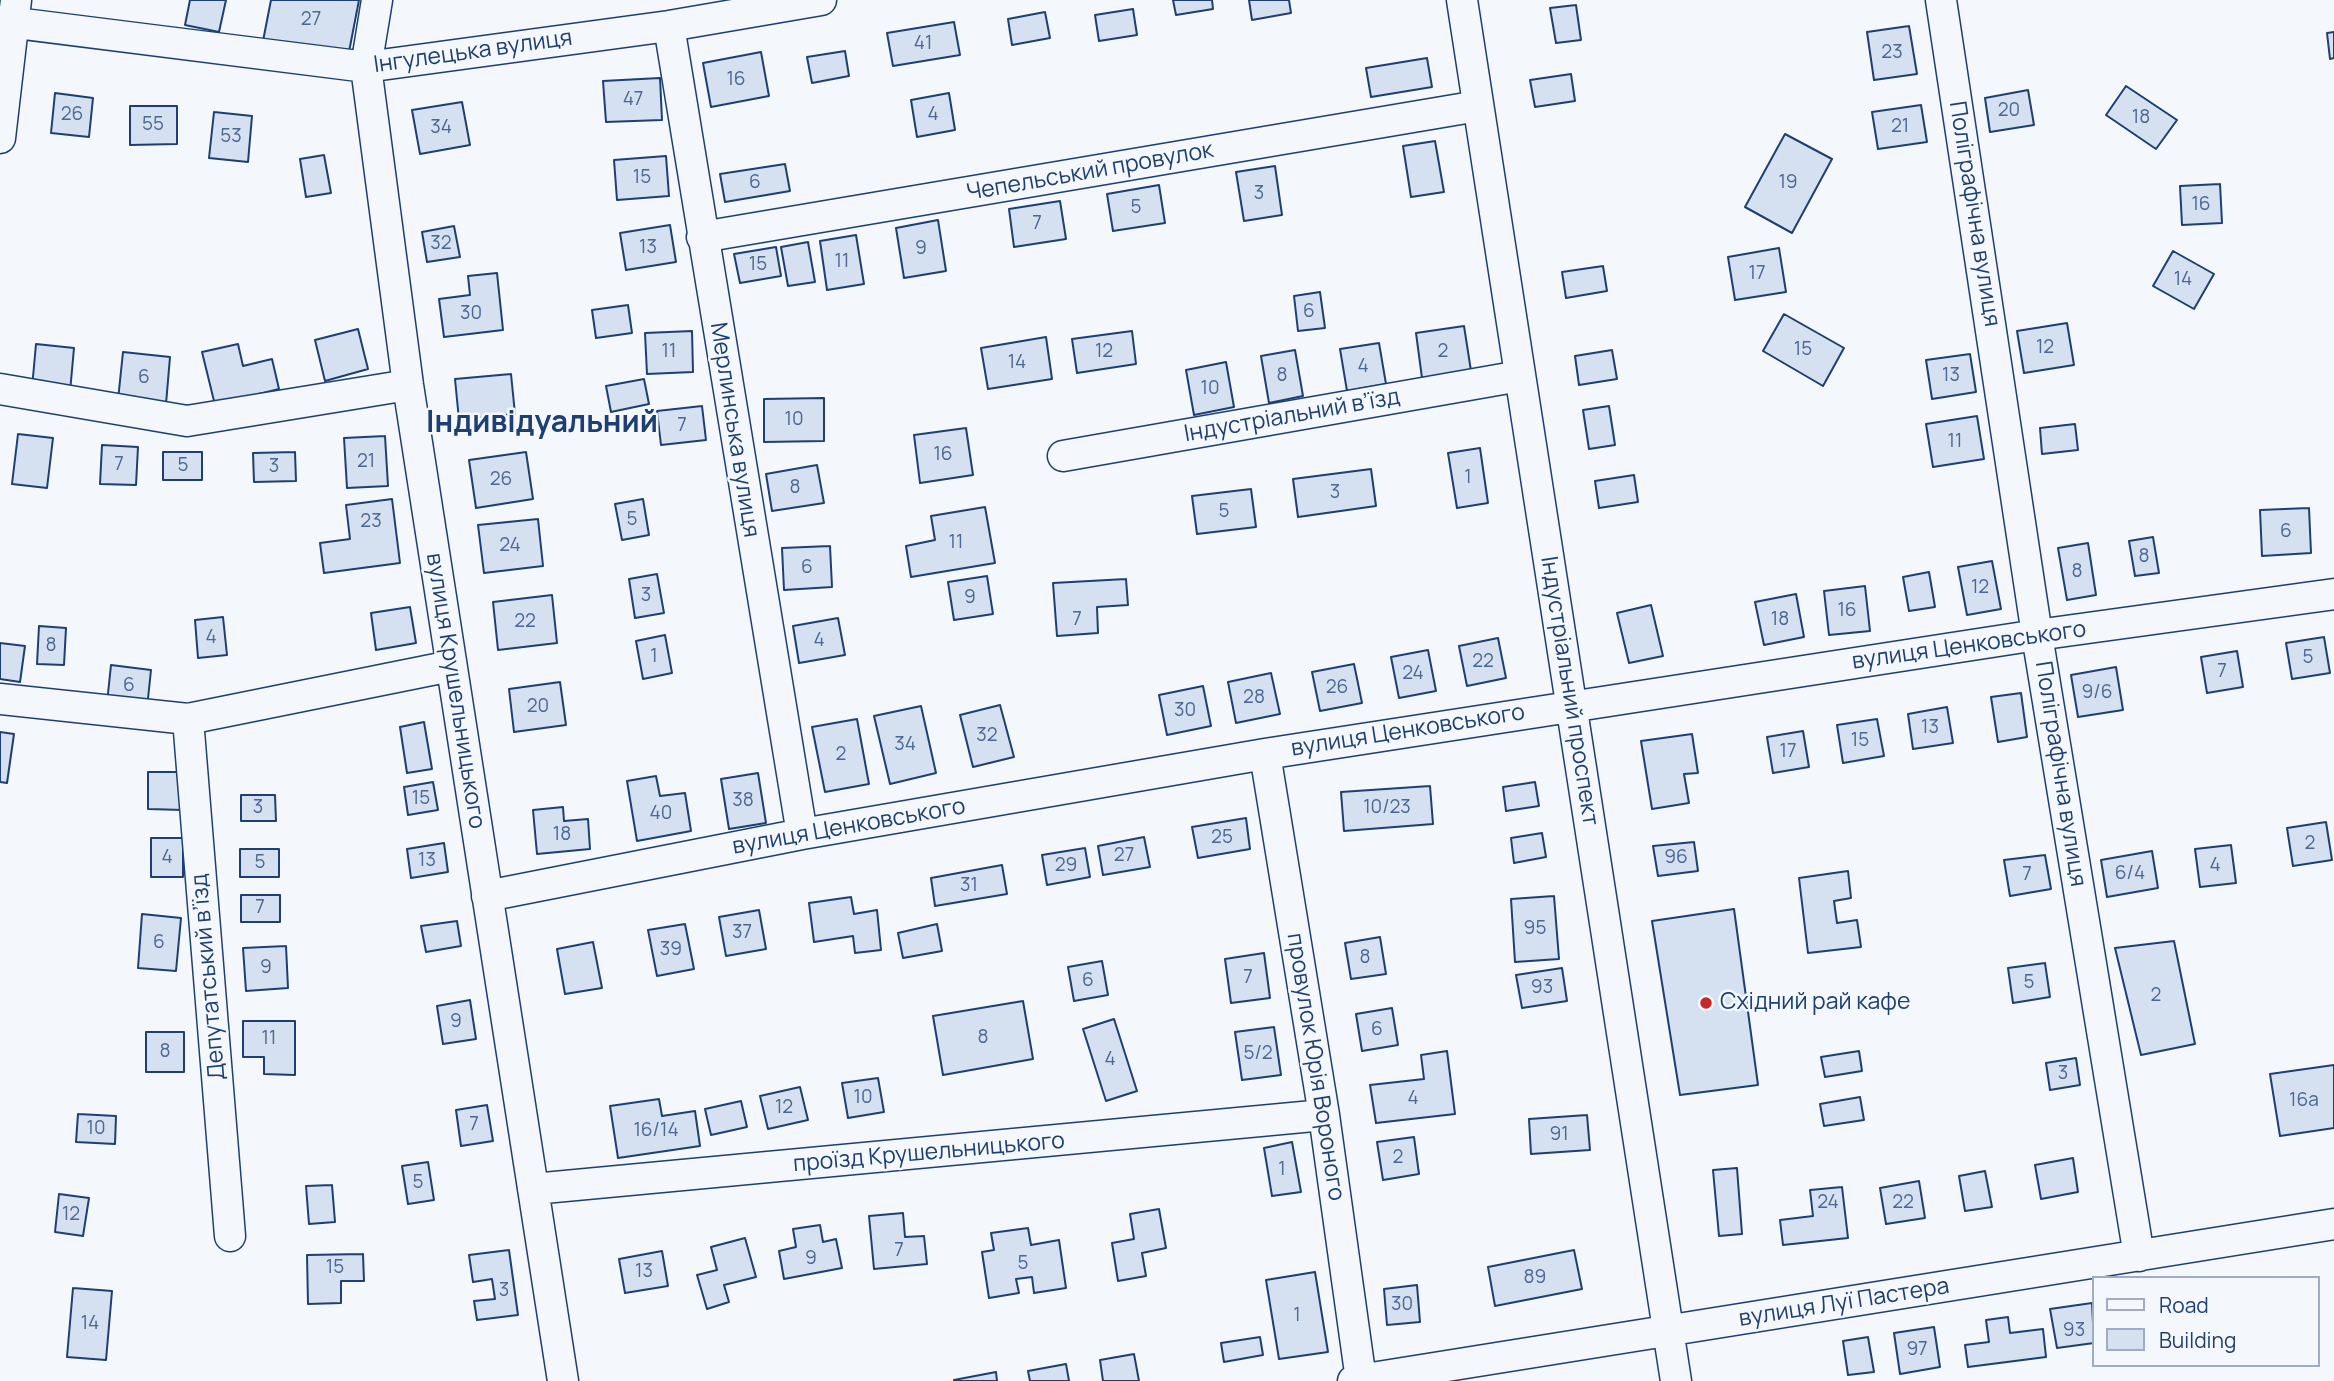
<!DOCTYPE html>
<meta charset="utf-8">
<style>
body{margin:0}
#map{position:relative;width:2334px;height:1381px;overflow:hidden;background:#f4f7fb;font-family:Manrope,sans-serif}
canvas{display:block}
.legend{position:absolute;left:2092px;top:1276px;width:228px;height:91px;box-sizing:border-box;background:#f4f7fb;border:2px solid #9eadc5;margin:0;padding:9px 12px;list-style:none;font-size:21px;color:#1d3f73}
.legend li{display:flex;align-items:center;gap:14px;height:35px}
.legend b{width:35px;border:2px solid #9eadc5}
</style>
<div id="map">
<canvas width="2334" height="1381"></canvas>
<ul class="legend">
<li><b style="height:9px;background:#f4f7fb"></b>Road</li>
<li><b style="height:19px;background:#d5e0f0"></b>Building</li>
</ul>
</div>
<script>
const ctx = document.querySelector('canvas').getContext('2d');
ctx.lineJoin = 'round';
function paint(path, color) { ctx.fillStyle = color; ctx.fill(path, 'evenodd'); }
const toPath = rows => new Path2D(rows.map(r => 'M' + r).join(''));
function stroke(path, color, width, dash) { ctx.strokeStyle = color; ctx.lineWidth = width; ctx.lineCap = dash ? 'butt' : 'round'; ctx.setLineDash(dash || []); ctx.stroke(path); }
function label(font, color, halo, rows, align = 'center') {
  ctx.font = font + ' Manrope,sans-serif'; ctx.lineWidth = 5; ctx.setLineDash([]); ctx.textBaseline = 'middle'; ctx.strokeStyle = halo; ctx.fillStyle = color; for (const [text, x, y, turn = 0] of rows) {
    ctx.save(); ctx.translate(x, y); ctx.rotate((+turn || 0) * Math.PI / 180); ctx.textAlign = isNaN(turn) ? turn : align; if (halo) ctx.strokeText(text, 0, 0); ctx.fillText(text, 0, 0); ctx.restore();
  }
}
const building = toPath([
 [190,0,226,0,219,32,185,25,190,0],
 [271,0,359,0,348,57,263,41,271,0],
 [1173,0,1212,0,1213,9,1176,15,1173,0],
 [1249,0,1289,0,1291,13,1252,20,1249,0],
 [1576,5,1581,40,1556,43,1550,8,1576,5],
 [1133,9,1137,35,1099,41,1095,15,1133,9],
 [1045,12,1050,38,1012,45,1008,19,1045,12],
 [954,22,960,55,893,66,887,33,954,22],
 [1909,26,1917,74,1874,80,1867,32,1909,26],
 [2334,32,2334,58,2330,59,2327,33,2334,32],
 [845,51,849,76,812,83,807,57,845,51],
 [761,52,769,96,711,107,703,63,761,52],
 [1427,58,1432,87,1371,97,1366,68,1427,58],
 [1571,74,1575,101,1535,107,1530,80,1571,74],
 [660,78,662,120,606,122,603,81,660,78],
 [2126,86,2177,120,2156,149,2106,115,2126,86],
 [2028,90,2034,125,1990,132,1985,98,2028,90],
 [55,93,93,98,89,137,51,133,55,93],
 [949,93,955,130,917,137,911,100,949,93],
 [462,102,470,145,420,154,412,110,462,102],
 [1921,105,1927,142,1878,149,1872,112,1921,105],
 [130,106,177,106,177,144,130,145,130,106],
 [214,112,252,116,248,162,209,158,214,112],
 [1785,134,1832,159,1792,233,1745,207,1785,134],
 [1435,141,1444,192,1411,197,1403,146,1435,141],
 [324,155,331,193,306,197,300,159,324,155],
 [666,156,669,196,617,200,614,160,666,156],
 [785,164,790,191,725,202,720,174,785,164],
 [1275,166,1282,215,1244,221,1236,172,1275,166],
 [2220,184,2222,223,2182,225,2180,186,2220,184],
 [1159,185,1165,223,1113,231,1107,194,1159,185],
 [1060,201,1066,239,1014,247,1009,209,1060,201],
 [938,220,946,271,904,278,896,228,938,220],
 [670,225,676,262,626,270,620,233,670,225],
 [454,226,460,257,427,262,422,232,454,226],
 [856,235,864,284,827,290,820,241,856,235],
 [808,242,815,282,788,286,781,247,808,242],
 [776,247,781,276,740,283,734,254,776,247],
 [1779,248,1786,292,1735,300,1728,257,1779,248],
 [2173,251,2214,274,2194,309,2153,286,2173,251],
 [1603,266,1607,291,1566,298,1562,272,1603,266],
 [497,273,503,330,444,337,439,299,470,295,468,276,497,273],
 [1320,292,1325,328,1298,331,1294,296,1320,292],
 [628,305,632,333,596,338,592,310,628,305],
 [1784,314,1844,348,1823,386,1763,351,1784,314],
 [2067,323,2074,365,2024,373,2017,331,2067,323],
 [1464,326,1471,371,1422,378,1416,333,1464,326],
 [358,329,368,369,325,381,315,340,358,329],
 [692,331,693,372,647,374,645,333,692,331],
 [1132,331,1136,364,1077,373,1072,339,1132,331],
 [1046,337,1052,379,988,389,981,348,1046,337],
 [1379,343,1386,384,1347,391,1340,349,1379,343],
 [36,344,74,348,70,392,32,388,36,344],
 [238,344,243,366,272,359,279,389,215,405,202,352,238,344],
 [1295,350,1303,396,1269,403,1261,356,1295,350],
 [1612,350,1617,379,1579,385,1575,356,1612,350],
 [123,352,170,357,166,404,118,400,123,352],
 [1970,354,1976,392,1932,399,1926,360,1970,354],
 [1226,362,1234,407,1194,415,1186,370,1226,362],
 [511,374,515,414,459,420,455,379,511,374],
 [644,379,649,404,611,412,606,386,644,379],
 [824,398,824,441,764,442,764,399,824,398],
 [702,406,706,440,661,445,657,411,702,406],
 [1609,406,1615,445,1589,449,1583,410,1609,406],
 [1977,416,1984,459,1933,467,1926,424,1977,416],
 [2075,424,2078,450,2042,454,2040,428,2075,424],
 [966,428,973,475,920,483,914,435,966,428],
 [18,434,53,438,47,488,12,484,18,434],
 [385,436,388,486,347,488,344,438,385,436],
 [102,445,138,447,136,485,100,484,102,445],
 [1480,448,1488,503,1457,508,1448,453,1480,448],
 [163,452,202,452,202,480,163,480,163,452],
 [295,452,296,481,254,482,253,453,295,452],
 [526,452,533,499,476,508,469,460,526,452],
 [817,465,824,503,772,511,766,474,817,465],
 [1371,469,1376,506,1298,517,1293,479,1371,469],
 [1634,475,1638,502,1599,508,1595,481,1634,475],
 [1251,489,1256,527,1197,534,1192,496,1251,489],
 [392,499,400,563,324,573,320,543,350,539,346,505,392,499],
 [643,499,649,535,622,540,615,504,643,499],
 [985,507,995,563,911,577,906,546,935,540,931,516,985,507],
 [2309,508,2311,553,2262,556,2260,510,2309,508],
 [538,519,543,566,484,573,478,525,538,519],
 [2153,537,2159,573,2135,576,2129,541,2153,537],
 [2088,543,2096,595,2067,600,2058,548,2088,543],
 [830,546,832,587,784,590,782,548,830,546],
 [1992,561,2001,609,1967,615,1958,567,1992,561],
 [1929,572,1935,607,1909,611,1903,577,1929,572],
 [657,574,664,613,635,618,629,579,657,574],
 [987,576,993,614,954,620,948,582,987,576],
 [1126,579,1128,605,1097,607,1098,633,1057,636,1053,583,1126,579],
 [1865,586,1870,631,1829,635,1824,591,1865,586],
 [1796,594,1804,637,1764,645,1755,602,1796,594],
 [552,595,557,643,498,650,493,602,552,595],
 [1651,605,1663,656,1629,663,1617,613,1651,605],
 [410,607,416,643,376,650,371,613,410,607],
 [223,617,227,655,198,658,195,620,223,617],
 [838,618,845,655,799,663,793,626,838,618],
 [39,626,66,628,64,665,37,664,39,626],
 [665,635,672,673,643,679,636,641,665,635],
 [2324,637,2330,673,2292,679,2286,643,2324,637],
 [1498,638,1506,678,1467,686,1459,646,1498,638],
 [0,643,25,646,20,682,0,679,0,643],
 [1428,650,1436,691,1399,698,1391,657,1428,650],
 [2237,651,2243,687,2207,693,2201,657,2237,651],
 [1354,664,1362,703,1320,711,1312,672,1354,664],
 [111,665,151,670,147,708,107,703,111,665],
 [2116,667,2123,710,2078,717,2071,675,2116,667],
 [1271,673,1280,714,1236,723,1228,682,1271,673],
 [560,682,566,725,514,732,509,689,560,682],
 [1203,686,1211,726,1167,735,1159,695,1203,686],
 [2021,693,2027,737,1998,742,1991,697,2021,693],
 [1000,705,1014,757,973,767,960,715,1000,705],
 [921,706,936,773,890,784,874,716,921,706],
 [1947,707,1953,743,1913,749,1908,714,1947,707],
 [857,719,869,784,825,792,812,727,857,719],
 [1877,719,1884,756,1843,763,1837,725,1877,719],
 [424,722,432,769,407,773,400,727,424,722],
 [1803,731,1809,767,1773,773,1767,737,1803,731],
 [0,732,14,734,7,783,0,782,0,732],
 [1692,734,1698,773,1684,774,1689,803,1652,809,1641,741,1692,734],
 [148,772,183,772,183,810,148,809,148,772],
 [758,773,766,823,729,829,721,779,758,773],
 [656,776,660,796,685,793,691,831,637,841,627,781,656,776],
 [433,782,438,810,408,815,404,787,433,782],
 [1535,782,1539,806,1506,811,1503,787,1535,782],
 [1430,786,1433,824,1344,831,1341,792,1430,786],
 [241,795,275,795,276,821,241,821,241,795],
 [563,807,564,821,588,819,590,849,537,854,533,810,563,807],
 [1246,818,1250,849,1198,858,1192,827,1246,818],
 [2326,822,2332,860,2293,866,2287,828,2326,822],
 [1542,833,1546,857,1514,863,1511,838,1542,833],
 [1144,837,1150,867,1103,875,1098,846,1144,837],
 [151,838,183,838,183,877,151,877,151,838],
 [1694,842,1698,871,1658,876,1653,846,1694,842],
 [444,843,448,872,411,878,407,849,444,843],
 [2231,845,2236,883,2200,887,2195,849,2231,845],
 [1085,848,1090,877,1047,885,1042,855,1085,848],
 [240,849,279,849,279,877,240,877,240,849],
 [2152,851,2158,888,2107,897,2101,860,2152,851],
 [2045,855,2051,889,2010,896,2004,860,2045,855],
 [1002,865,1007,894,935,906,931,878,1002,865],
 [1848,871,1851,898,1834,901,1837,923,1857,920,1861,947,1808,953,1799,878,1848,871],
 [241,895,280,895,280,922,241,922,241,895],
 [1554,896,1559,959,1515,962,1511,899,1554,896],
 [851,897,854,914,877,910,881,950,855,953,853,936,814,942,809,903,851,897],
 [1734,909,1758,1085,1680,1095,1652,921,1734,909],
 [759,910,766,949,726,956,719,917,759,910],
 [142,914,181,918,176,971,138,968,142,914],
 [457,921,461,946,426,952,421,926,457,921],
 [685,924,694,969,657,976,648,930,685,924],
 [937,924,942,951,903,958,898,933,937,924],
 [1380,937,1386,974,1351,979,1345,943,1380,937],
 [2174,941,2195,1044,2141,1055,2115,948,2174,941],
 [593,942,602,988,565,994,557,949,593,942],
 [286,946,288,988,246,991,243,948,286,946],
 [1264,953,1270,998,1231,1003,1225,959,1264,953],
 [1102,961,1108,995,1074,1001,1068,967,1102,961],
 [2045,963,2050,997,2013,1003,2008,968,2045,963],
 [1562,968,1567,1001,1522,1008,1516,975,1562,968],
 [470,1000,476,1039,443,1044,437,1006,470,1000],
 [1023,1001,1033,1059,943,1075,933,1016,1023,1001],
 [1392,1008,1398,1045,1362,1051,1356,1014,1392,1008],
 [1114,1019,1137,1091,1106,1101,1083,1029,1114,1019],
 [243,1021,295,1021,295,1075,264,1074,264,1057,243,1057,243,1021],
 [1274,1027,1281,1075,1242,1080,1235,1032,1274,1027],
 [146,1032,184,1032,184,1072,146,1072,146,1032],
 [1447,1051,1455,1114,1376,1123,1370,1085,1424,1079,1421,1055,1447,1051],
 [1859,1051,1862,1071,1825,1077,1821,1057,1859,1051],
 [2076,1058,2080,1085,2050,1090,2046,1063,2076,1058],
 [2334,1065,2334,1128,2280,1136,2270,1074,2334,1065],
 [878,1078,884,1112,848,1118,842,1083,878,1078],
 [800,1087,808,1120,768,1129,760,1096,800,1087],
 [1860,1097,1864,1120,1824,1126,1820,1104,1860,1097],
 [659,1099,662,1116,695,1111,700,1146,618,1158,610,1106,659,1099],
 [741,1101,747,1127,711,1135,705,1109,741,1101],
 [487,1105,493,1141,461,1146,456,1110,487,1105],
 [78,1114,116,1116,115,1144,76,1142,78,1114],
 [1587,1115,1590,1150,1531,1154,1529,1119,1587,1115],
 [1414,1137,1419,1174,1383,1180,1377,1142,1414,1137],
 [1292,1142,1301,1192,1272,1196,1264,1148,1292,1142],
 [2073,1158,2078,1192,2041,1199,2035,1165,2073,1158],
 [428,1162,434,1200,408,1204,402,1166,428,1162],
 [1737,1168,1742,1234,1719,1236,1713,1170,1737,1168],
 [1985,1171,1992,1207,1965,1211,1959,1176,1985,1171],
 [1919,1181,1925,1218,1886,1224,1880,1188,1919,1181],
 [332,1185,335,1222,309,1224,306,1186,332,1185],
 [1842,1187,1848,1238,1783,1245,1780,1220,1813,1216,1810,1190,1842,1187],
 [59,1194,89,1198,83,1236,55,1232,59,1194],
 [1159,1209,1166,1248,1142,1253,1146,1276,1118,1281,1112,1243,1134,1239,1130,1214,1159,1209],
 [903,1213,905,1237,924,1236,927,1264,874,1269,869,1216,903,1213],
 [820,1225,823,1242,836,1239,842,1268,784,1279,779,1251,796,1247,793,1229,820,1225],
 [1028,1228,1031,1245,1059,1240,1066,1288,1034,1293,1032,1277,1016,1279,1019,1293,989,1298,982,1252,994,1250,991,1233,1028,1228],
 [745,1238,756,1277,724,1285,729,1302,707,1309,697,1275,717,1270,711,1247,745,1238],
 [509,1250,518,1315,477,1320,474,1301,495,1299,492,1279,473,1282,469,1255,509,1250],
 [1574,1250,1582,1289,1495,1306,1488,1267,1574,1250],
 [662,1251,668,1286,625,1293,619,1259,662,1251],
 [363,1254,364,1281,341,1281,341,1303,308,1304,307,1255,363,1254],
 [1315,1272,1328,1352,1279,1359,1266,1280,1315,1272],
 [1417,1285,1420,1322,1387,1325,1384,1289,1417,1285],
 [73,1288,112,1291,106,1360,67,1357,73,1288],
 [2092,1303,2094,1343,2057,1348,2050,1309,2092,1303],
 [2008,1317,2010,1333,2043,1329,2046,1357,1968,1367,1965,1345,1989,1342,1986,1320,2008,1317],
 [1934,1327,1940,1367,1900,1374,1894,1333,1934,1327],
 [1260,1337,1263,1355,1224,1362,1221,1343,1260,1337],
 [1868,1337,1874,1372,1848,1375,1843,1341,1868,1337],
 [1134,1354,1139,1381,1103,1381,1100,1360,1134,1354],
 [1066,1364,1069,1381,1030,1381,1028,1371,1066,1364],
 [996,1372,997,1381,954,1381,954,1380,996,1372]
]);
paint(building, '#d5e0f0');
stroke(building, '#1d3f73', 2);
const minor = toPath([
 [377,0,366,67,408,385,563,1381],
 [1462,0,1676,1381],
 [1941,0,2037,635,2139,1256],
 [0,21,366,67,669,26,821,0],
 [669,26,802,834],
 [0,138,16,0],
 [702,237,1478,106],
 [0,389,187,421,408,385],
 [1063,456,1520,376],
 [0,699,188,719,451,666],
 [188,719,230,1236],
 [1265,754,1324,1115,1361,1380],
 [487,896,802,834,1265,754,2037,635,2334,594],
 [533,1189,1324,1115],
 [1353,1381,2334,1224]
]);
stroke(minor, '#1d3f73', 33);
stroke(minor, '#f4f7fb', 30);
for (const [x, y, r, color] of [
 [1706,1003,7,"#c62828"]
]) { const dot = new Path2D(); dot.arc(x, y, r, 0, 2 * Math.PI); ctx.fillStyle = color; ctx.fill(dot); stroke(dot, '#f4f7fb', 2.5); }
label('19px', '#4b6792', null, [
 ["27",311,20],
 ["41",923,44],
 ["23",1892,53],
 ["16",736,80],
 ["47",633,100],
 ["20",2009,111],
 ["26",72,115],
 ["4",933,115],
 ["18",2141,118],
 ["55",153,125],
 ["21",1900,127],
 ["34",441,128],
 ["53",231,137],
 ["15",642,178],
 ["6",755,183],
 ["19",1788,183],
 ["3",1259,194],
 ["16",2201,205],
 ["5",1136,208],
 ["7",1037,224],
 ["32",441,244],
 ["13",648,248],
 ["9",921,249],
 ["11",842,262],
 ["15",758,265],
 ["17",1757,274],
 ["14",2183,280],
 ["6",1309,312],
 ["30",471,314],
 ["12",2045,348],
 ["15",1803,350],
 ["11",669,352],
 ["12",1104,352],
 ["2",1443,352],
 ["14",1017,363],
 ["4",1363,367],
 ["8",1282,376],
 ["13",1951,376],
 ["6",144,378],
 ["10",1210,389],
 ["10",794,420],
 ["7",682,426],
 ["11",1955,442],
 ["16",943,455],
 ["21",366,462],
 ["7",119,465],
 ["5",183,466],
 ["3",274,467],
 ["1",1468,478],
 ["26",501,480],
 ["8",795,488],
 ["3",1335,493],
 ["5",1224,512],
 ["5",632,520],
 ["23",371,522],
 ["6",2286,532],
 ["11",956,543],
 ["24",510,546],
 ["8",2144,557],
 ["6",807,568],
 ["8",2077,572],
 ["12",1980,588],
 ["3",646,596],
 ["9",970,598],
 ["16",1847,611],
 ["7",1077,620],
 ["18",1780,620],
 ["22",525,622],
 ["4",211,638],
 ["4",819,641],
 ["8",51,646],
 ["1",654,657],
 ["5",2308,658],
 ["22",1483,662],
 ["7",2222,672],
 ["24",1413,674],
 ["6",129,686],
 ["26",1337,688],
 ["9/6",2097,693],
 ["28",1254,698],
 ["20",538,707],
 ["30",1185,711],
 ["13",1930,728],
 ["32",987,736],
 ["15",1860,741],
 ["34",905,745],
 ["17",1788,752],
 ["2",841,755],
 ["15",421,799],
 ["38",743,801],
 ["3",258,808],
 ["10/23",1387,808],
 ["40",661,814],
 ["18",562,835],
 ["25",1222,838],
 ["2",2310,844],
 ["27",1124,856],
 ["4",167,858],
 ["96",1676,858],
 ["13",427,861],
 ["5",260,863],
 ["29",1066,866],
 ["4",2215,866],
 ["6/4",2130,874],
 ["7",2027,875],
 ["31",969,886],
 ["7",260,908],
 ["95",1535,929],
 ["37",742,933],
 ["6",159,943],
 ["39",671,950],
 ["8",1365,958],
 ["9",266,968],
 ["7",1248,978],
 ["6",1088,981],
 ["5",2029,983],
 ["93",1542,988],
 ["2",2156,996],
 ["9",456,1022],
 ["6",1377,1030],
 ["8",983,1038],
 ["11",269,1039],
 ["8",165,1052],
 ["5/2",1258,1054],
 ["4",1110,1060],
 ["3",2063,1074],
 ["10",863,1098],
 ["4",1413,1099],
 ["16а",2304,1101],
 ["12",784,1108],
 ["7",474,1125],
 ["10",96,1129],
 ["16/14",656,1131],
 ["91",1559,1135],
 ["2",1398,1158],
 ["1",1282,1170],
 ["5",418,1183],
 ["24",1828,1203],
 ["22",1903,1203],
 ["12",71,1215],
 ["7",899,1251],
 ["9",811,1259],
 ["5",1023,1264],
 ["15",335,1268],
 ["13",644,1272],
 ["89",1535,1278],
 ["3",504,1291],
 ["30",1402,1305],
 ["1",1297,1316],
 ["14",90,1324],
 ["93",2074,1331],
 ["97",1917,1350]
]);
label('23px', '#1d3f73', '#f4f7fb', [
 ["Інгулецька вулиця",473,52,-8],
 ["Чепельський провулок",1090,172,-10],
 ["Поліграфічна вулиця",1974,214,81],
 ["Індустріальний в’їзд",1292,416,-10],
 ["Мерлинська вулиця",734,430,81],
 ["вулиця Ценковського",1969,646,-8],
 ["вулиця Крушельницького",455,691,81],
 ["Індустріальний проспект",1569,691,81],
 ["вулиця Ценковського",1408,731,-9],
 ["Поліграфічна вулиця",2060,774,81],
 ["вулиця Ценковського",849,827,-10],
 ["Депутатський в’їзд",209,977,-95],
 ["провулок Юрія Вороного",1315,1067,81],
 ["проїзд Крушельницького",929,1153,-5],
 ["вулиця Луї Пастера",1844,1303,-9]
]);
label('23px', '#1d3f73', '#f4f7fb', [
 ["Східний рай кафе",1720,1003]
], 'left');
label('bold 30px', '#1d3f73', '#f4f7fb', [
 ["Індивідуальний",542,424]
]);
</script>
